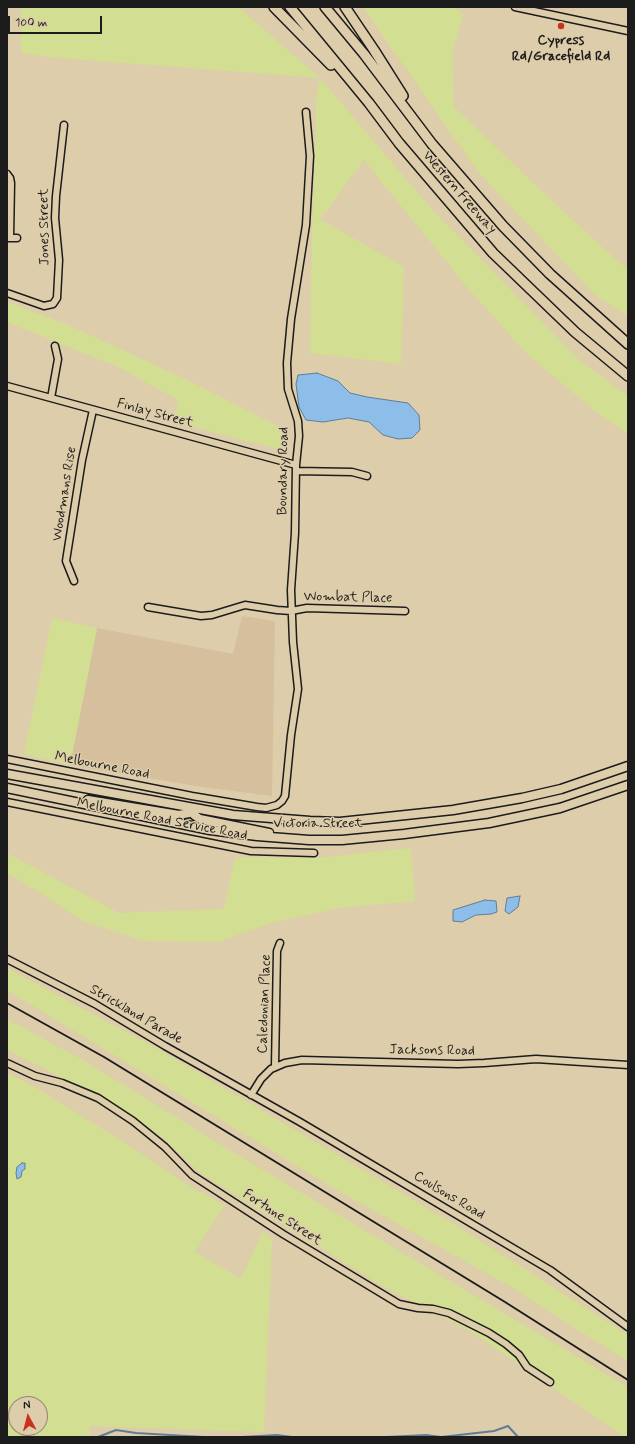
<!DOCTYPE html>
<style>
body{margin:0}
#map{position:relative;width:635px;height:1444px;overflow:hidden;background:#decdaa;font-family:Mynerve,sans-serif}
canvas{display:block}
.frame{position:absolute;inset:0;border:8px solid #1c1c1c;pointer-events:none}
.north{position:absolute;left:8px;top:1396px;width:40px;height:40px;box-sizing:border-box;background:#decdaa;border:1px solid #908671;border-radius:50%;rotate:353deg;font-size:11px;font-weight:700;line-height:16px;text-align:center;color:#1c1c1c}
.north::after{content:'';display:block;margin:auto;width:14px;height:18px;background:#c8321e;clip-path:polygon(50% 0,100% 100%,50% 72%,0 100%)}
.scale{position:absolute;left:8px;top:16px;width:94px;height:18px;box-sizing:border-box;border:2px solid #1c1c1c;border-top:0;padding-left:5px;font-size:12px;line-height:14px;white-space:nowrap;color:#1c1c1c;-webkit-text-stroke:3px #decdaa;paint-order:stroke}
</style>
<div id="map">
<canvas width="635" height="1444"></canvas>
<div class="frame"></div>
<div class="north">N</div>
<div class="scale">100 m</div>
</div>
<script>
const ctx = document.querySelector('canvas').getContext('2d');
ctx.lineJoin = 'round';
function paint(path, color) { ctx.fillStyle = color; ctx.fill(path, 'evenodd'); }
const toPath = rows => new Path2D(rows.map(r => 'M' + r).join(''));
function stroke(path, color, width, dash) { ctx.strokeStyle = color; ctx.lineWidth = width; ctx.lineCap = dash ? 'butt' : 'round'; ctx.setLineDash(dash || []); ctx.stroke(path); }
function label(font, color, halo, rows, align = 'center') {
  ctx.font = font + ' Mynerve,sans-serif'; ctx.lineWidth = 3; ctx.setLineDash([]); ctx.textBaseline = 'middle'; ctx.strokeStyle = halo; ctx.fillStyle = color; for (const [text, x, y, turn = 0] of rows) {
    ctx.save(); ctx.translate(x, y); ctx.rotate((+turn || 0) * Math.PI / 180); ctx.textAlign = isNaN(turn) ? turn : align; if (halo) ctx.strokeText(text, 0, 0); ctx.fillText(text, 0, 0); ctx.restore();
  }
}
paint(toPath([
 [242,616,275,621,272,796,202,787,70,765,97,628,233,654]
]), '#d6bf9d');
paint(toPath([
 [21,7,238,7,320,78,429,206,578,359,628,396,628,434,595,411,527,354,466,286,364,160,320,219,404,267,401,364,310,353,312,230,316,129,316,100,320,78,59,58,21,53],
 [363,7,454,7,463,15,452,54,454,107,568,216,627,269,628,316,597,297,478,172],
 [7,302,66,324,179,376,276,425,289,435,281,449,242,440,174,421,178,400,118,367,7,322],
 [52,618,97,628,70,765,24,754],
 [411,848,415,901,339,908,271,923,218,942,144,941,83,921,7,872,7,853,119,913,224,909,235,857,316,858],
 [7,968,158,1049,454,1224,628,1335,628,1362,508,1285,335,1189,7,990],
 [7,1019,88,1063,228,1149,628,1387,628,1437,625,1437,467,1329,379,1284,202,1174,157,1133,66,1080,7,1050],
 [7,1073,33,1086,125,1143,191,1187,224,1205,195,1252,241,1279,263,1231,272,1240,264,1432,89,1426,90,1437,7,1437],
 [16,1404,40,1404,40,1428,16,1428]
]), '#d2de91');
const water = toPath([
 [317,373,338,381,350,393,367,397,408,403,419,415,420,430,412,438,398,439,383,435,369,422,348,418,323,422,306,420,299,407,296,384,298,375,317,373],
 [520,896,518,907,509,914,505,911,507,898,520,896],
 [485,900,496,901,497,912,491,914,476,915,462,922,453,921,453,910,485,900],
 [22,1163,25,1163,25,1169,22,1171,21,1177,17,1179,16,1173,17,1167,22,1163]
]);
paint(water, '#8dbee9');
stroke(water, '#607d97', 1);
stroke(toPath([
 [98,1437,116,1430,136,1433,204,1437],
 [242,1437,277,1435,292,1437],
 [386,1437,426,1435,441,1437,494,1431,508,1426,518,1437]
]), '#607d97', 2);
const minor = toPath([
 [515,7,628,31],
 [7,174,10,178,11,183,10,238],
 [7,238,17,238],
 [7,293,44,306,53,304,57,298,59,260,55,218,56,196,64,125],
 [7,386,296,465],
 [51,398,58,359,55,346],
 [296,471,352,472,367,476],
 [74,581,66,561,82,460,93,410],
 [148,607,201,616,212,615,245,605,277,610,291,611,307,608,405,611],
 [7,759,192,796,257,807,266,808,277,805,282,801,285,796,291,735,298,689,293,642,291,590,295,533,296,465,299,436,298,421,288,389,287,363,291,319,306,225,310,156,306,112],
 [7,802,251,851,314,853],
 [7,959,95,1004,165,1046,300,1122,550,1270,628,1327],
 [7,1063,35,1076,62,1083,98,1098,133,1121,165,1147,192,1175,283,1234,399,1304,418,1308,433,1309,449,1313,489,1333,506,1344,519,1355,527,1367,550,1382],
 [275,1067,277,951,280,943],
 [251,1095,261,1079,271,1069,285,1063,302,1060,458,1064,484,1063,536,1059,628,1065]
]);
const major = toPath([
 [7,774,233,815,310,821,340,822,453,810,522,798,561,789,628,766],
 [7,788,210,830,257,836,309,840,342,840,404,834,489,823,560,808,628,785],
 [88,800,179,815,189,813,193,808],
 [193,808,194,815,200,819,269,833]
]);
const highway = toPath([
 [274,7,331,65],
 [290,7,369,103,399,143,493,253,575,332,628,376],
 [325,7,364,54,432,144,503,226,550,274,628,344],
 [345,7,374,50,403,96]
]);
stroke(minor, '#1c1c1c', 9);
stroke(major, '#1c1c1c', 11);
stroke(highway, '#1c1c1c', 12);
stroke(minor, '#decdaa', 6);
stroke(major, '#decdaa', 8);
stroke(highway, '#decdaa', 9);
stroke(toPath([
 [7,1003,104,1057,505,1302,628,1380]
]), '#1c1c1c', 2);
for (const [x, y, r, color] of [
 [561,26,4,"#c8321e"]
]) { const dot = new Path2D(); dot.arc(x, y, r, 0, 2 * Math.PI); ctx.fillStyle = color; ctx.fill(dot); stroke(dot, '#decdaa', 1.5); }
label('bold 14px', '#1c1c1c', '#decdaa', [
 ["Cypress",561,41],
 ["Rd/Gracefield Rd",561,57]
]);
label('14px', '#1c1c1c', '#decdaa', [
 ["Western Freeway",459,193,49],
 ["Jones Street",45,227,-91],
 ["Finlay Street",155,414,15],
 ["Boundary Road",284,471,-89],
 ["Woodmans Rise",65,494,-81],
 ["Wombat Place",348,598,1],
 ["Melbourne Road",102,766,11],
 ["Melbourne Road Service Road",162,820,11],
 ["Victoria Street",318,824],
 ["Caledonian Place",265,1004,-88],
 ["Strickland Parade",136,1015,30],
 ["Jacksons Road",432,1051,1],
 ["Coulsons Road",449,1196,31],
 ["Fortune Street",282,1218,33]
]);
</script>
